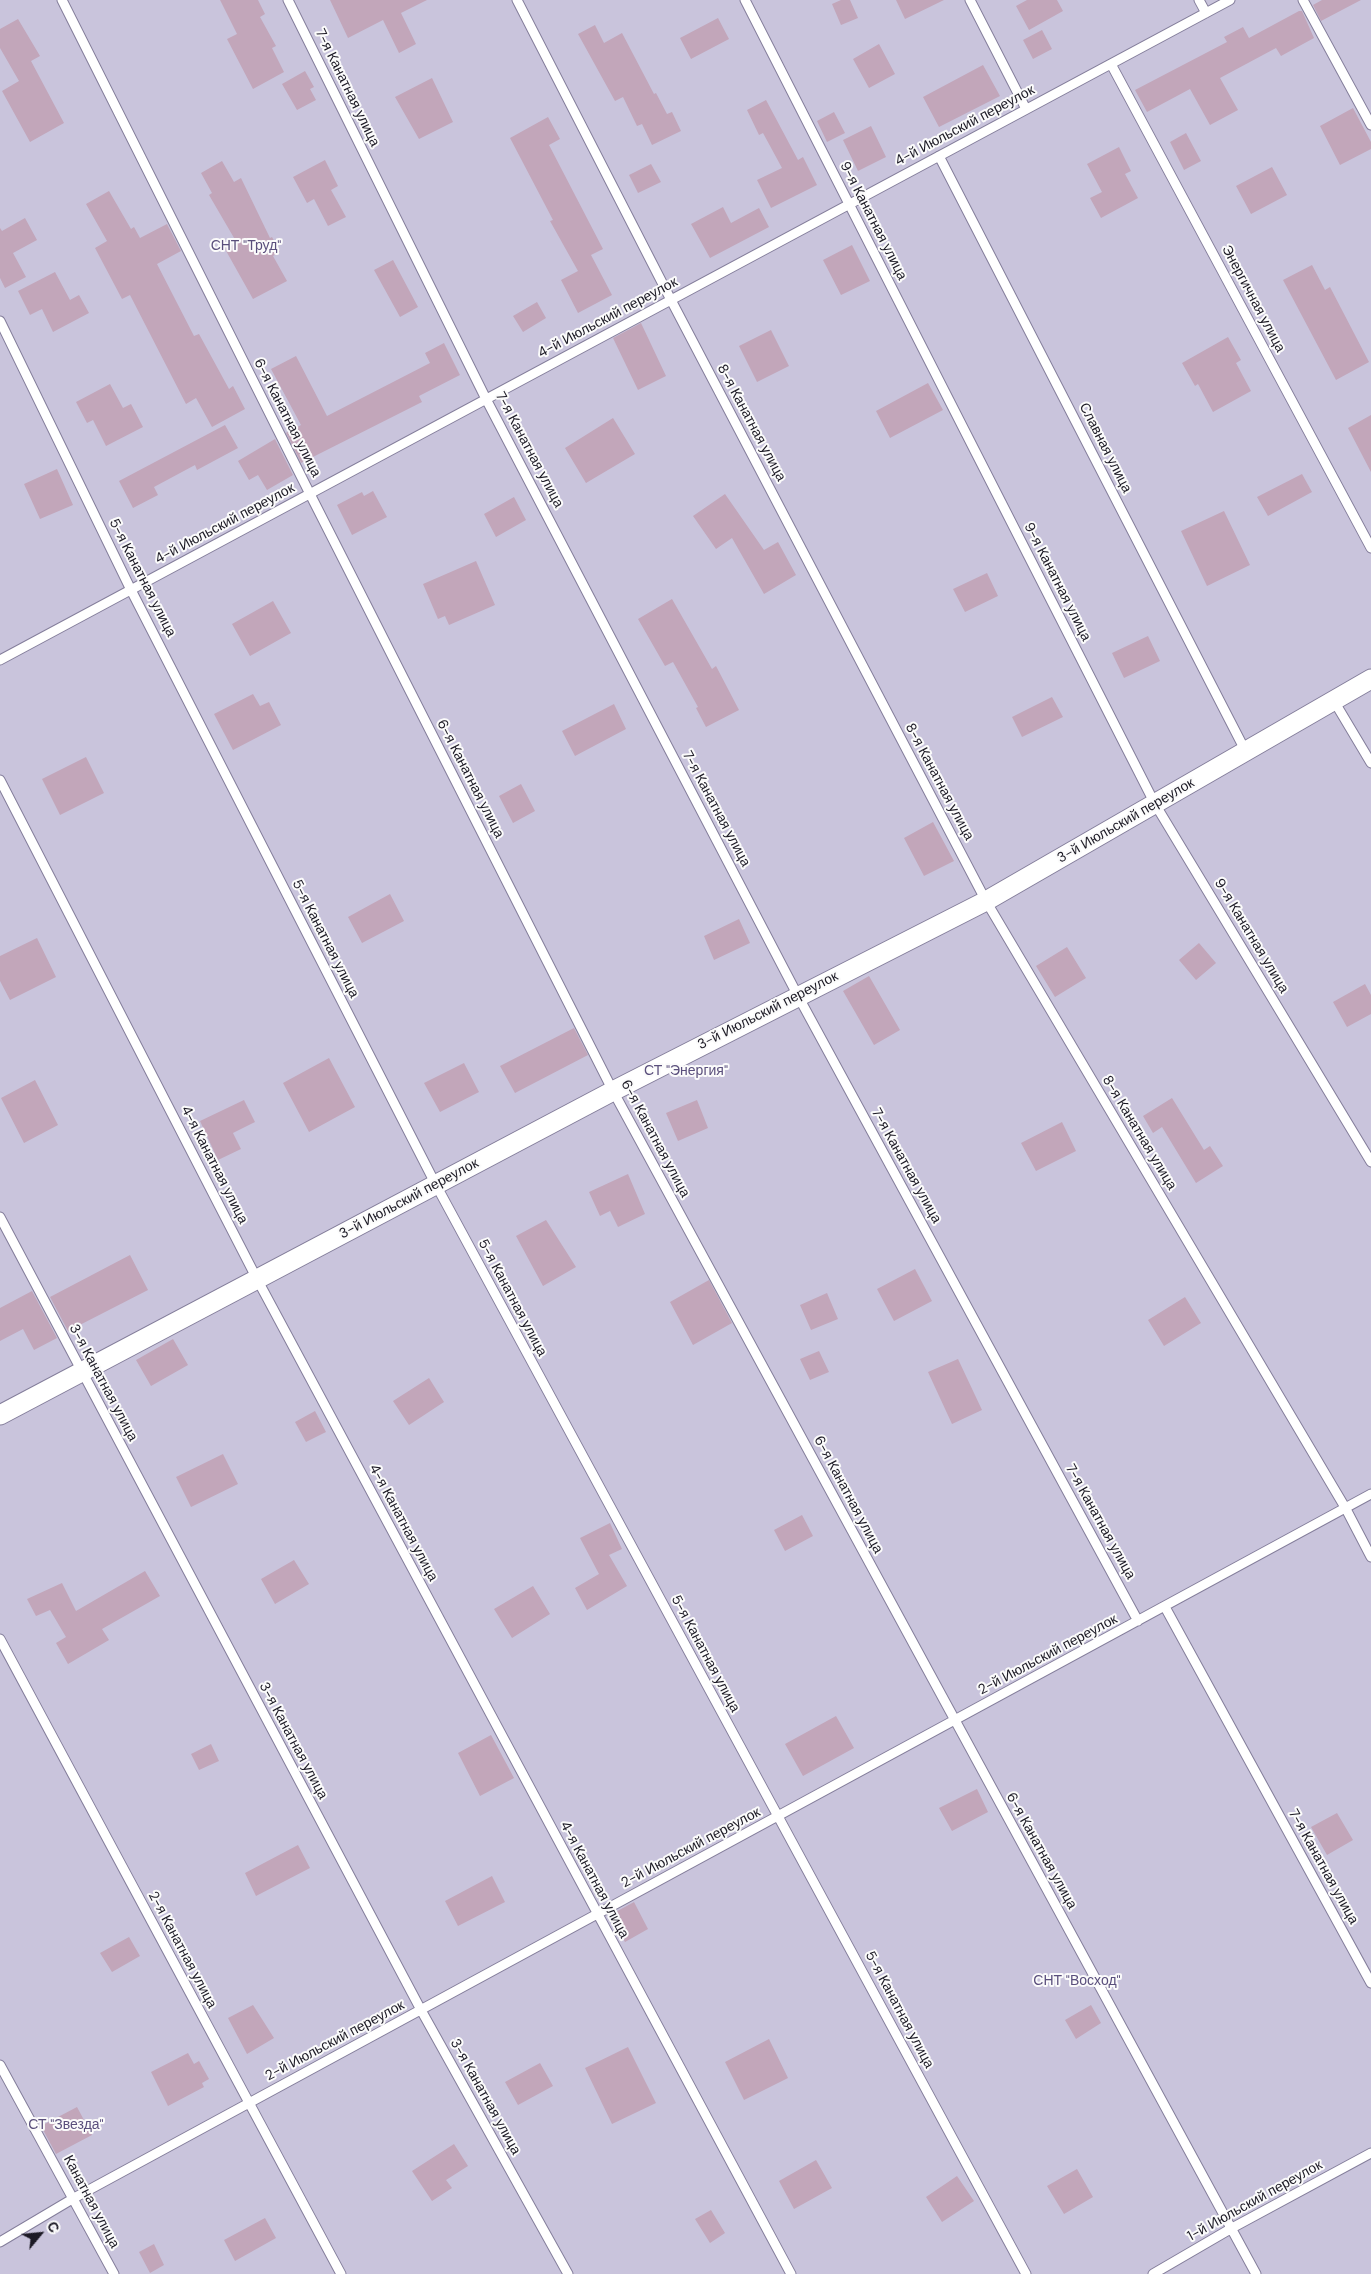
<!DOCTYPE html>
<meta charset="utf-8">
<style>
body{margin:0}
#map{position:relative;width:1371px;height:2274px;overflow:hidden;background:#efebfe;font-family:"DM Sans",sans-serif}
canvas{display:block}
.north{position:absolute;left:15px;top:2209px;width:50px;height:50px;-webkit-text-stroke:4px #fbfbfb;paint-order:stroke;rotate:62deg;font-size:14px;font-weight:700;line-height:20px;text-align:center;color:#1c1a25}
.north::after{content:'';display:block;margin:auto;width:18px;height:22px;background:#1c1a25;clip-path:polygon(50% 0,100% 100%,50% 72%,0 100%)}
</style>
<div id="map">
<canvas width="1371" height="2274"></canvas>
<div class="north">С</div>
</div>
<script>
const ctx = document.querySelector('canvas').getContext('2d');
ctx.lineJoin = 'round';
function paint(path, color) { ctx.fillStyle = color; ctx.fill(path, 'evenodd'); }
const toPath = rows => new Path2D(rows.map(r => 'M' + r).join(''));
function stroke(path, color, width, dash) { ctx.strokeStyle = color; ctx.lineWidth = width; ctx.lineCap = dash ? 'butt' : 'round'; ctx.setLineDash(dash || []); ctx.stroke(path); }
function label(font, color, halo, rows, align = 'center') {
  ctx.font = font + ' "DM Sans",sans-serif'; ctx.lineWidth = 4; ctx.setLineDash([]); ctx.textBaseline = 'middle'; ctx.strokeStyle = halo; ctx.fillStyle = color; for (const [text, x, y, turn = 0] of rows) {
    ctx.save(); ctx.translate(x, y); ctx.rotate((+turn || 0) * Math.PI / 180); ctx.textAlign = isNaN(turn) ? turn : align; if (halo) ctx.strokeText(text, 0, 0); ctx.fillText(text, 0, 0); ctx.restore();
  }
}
paint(toPath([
 [0,0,1371,0,1371,2274,0,2274]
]), '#c9c4dc');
paint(toPath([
 [220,0,258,0,265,14,260,17,276,46,272,48,284,72,253,89,227,39,237,34],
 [330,0,427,0,401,13,416,44,399,53,383,20,348,38],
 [841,0,850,0,858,18,841,25,832,4],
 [896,0,944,0,905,19],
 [1027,0,1057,0,1063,11,1029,30,1016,6],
 [1322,0,1361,0,1321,21,1313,5],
 [1299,11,1302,11,1314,38,1281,56,1276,48,1220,78,1238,110,1210,125,1190,89,1147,112,1135,90,1227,42,1224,37,1243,27,1249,38],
 [718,18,729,39,691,59,680,38],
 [18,19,40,56,31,61,64,123,30,142,2,91,19,81,0,48,0,29],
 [595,25,604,43,622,33,654,94,656,93,667,114,672,112,681,131,652,145,642,124,637,126,623,97,615,101,578,34],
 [1042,30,1052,49,1033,59,1023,40],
 [879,44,895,74,869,88,853,59],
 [983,65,1000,96,939,127,923,97],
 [305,71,314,87,310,89,316,100,297,110,282,84],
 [432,78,453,122,419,139,395,97],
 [766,100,798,160,803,157,817,185,771,208,757,180,782,168,763,133,759,135,747,110],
 [1353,108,1371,142,1371,149,1340,165,1320,126],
 [834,112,845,133,827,142,817,121],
 [548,117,560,139,549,145,603,249,591,255,612,295,578,313,561,280,578,271,550,221,553,220,510,138],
 [871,126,886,157,858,171,843,140],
 [1186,133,1201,161,1184,170,1170,142],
 [1119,147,1131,171,1125,174,1138,198,1101,218,1090,198,1102,192,1087,164],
 [325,160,338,186,331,190,346,217,328,226,314,199,307,203,293,177],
 [222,161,234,182,241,178,270,238,272,237,280,252,273,256,287,281,253,299,225,249,237,243,209,195,212,193,201,173],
 [651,164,661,182,638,193,629,175],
 [1272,167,1287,195,1251,214,1236,186],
 [109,191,131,229,134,227,140,238,167,224,181,251,157,264,194,336,199,334,229,389,233,386,245,409,212,427,196,398,186,404,130,295,122,299,95,248,107,241,86,204],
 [723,207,731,223,759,208,769,227,710,258,691,224],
 [25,218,37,240,13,253,26,277,5,288,0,278,0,228,2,231],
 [852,245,870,281,841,295,823,260],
 [393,260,418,307,400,317,374,270],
 [1312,265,1325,290,1330,287,1369,362,1336,380,1283,280],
 [55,272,70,300,79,295,89,313,53,332,42,309,30,315,18,291],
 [537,302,546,318,523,332,513,316],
 [641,323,666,376,638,390,613,338],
 [771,330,789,366,757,382,739,346],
 [1228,337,1241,360,1236,363,1251,391,1213,412,1198,384,1195,386,1182,363],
 [444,343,460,375,419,396,422,402,301,463,286,433,301,425,271,369,296,356,327,416,430,363,425,353],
 [928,383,943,410,890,438,876,411],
 [110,384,123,408,131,404,143,427,106,446,93,420,87,423,76,402],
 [1371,415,1371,472,1348,428],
 [613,418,635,454,586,483,565,448],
 [225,425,238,448,197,470,195,465,154,487,158,495,133,508,119,481],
 [275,439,293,475,267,490,258,475,249,480,238,461],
 [57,469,73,505,40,519,24,484],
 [1302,474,1312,492,1268,516,1257,497],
 [373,491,387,517,352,535,337,505,362,492,364,496],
 [725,494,764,550,778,542,796,575,764,594,732,538,716,549,693,516],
 [514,497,526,520,496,537,484,514],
 [1224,511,1250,565,1207,586,1181,531],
 [476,561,495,605,449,625,445,616,438,619,423,584],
 [987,573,998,596,965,612,953,589],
 [672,599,712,669,716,666,739,710,706,727,696,708,698,707,673,662,665,666,638,619],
 [273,601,291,633,250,656,232,624],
 [1148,636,1160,661,1124,678,1112,653],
 [253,694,260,706,269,702,281,725,233,750,214,714],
 [1052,697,1063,717,1022,737,1012,717],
 [614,704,626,729,575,756,562,731],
 [86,757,104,793,60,815,42,779],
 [521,784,535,811,513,823,499,796],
 [933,822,954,861,924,876,904,838],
 [390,894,404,921,362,943,348,917],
 [739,919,750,943,714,960,704,936],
 [37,938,56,977,10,1000,0,981,0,956],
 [1199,943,1216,963,1196,980,1179,960],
 [1067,947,1086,978,1055,997,1036,966],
 [869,976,900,1030,874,1045,843,991],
 [1365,984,1371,995,1371,1014,1347,1027,1333,1002],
 [574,1028,588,1055,515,1093,500,1066],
 [329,1058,355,1107,309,1132,283,1083],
 [464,1063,479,1092,440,1112,424,1083],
 [35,1080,58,1125,24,1143,1,1098],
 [1172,1098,1204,1150,1210,1146,1223,1166,1196,1183,1162,1127,1153,1133,1143,1116],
 [244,1100,255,1122,233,1133,241,1149,218,1160,200,1121],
 [697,1100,708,1128,678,1141,666,1113],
 [1062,1122,1076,1151,1036,1171,1021,1143],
 [628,1174,645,1214,618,1227,610,1211,600,1216,589,1192],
 [546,1220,576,1267,543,1286,516,1236],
 [130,1255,148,1290,68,1331,50,1297],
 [915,1269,932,1301,894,1321,877,1289],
 [709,1280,732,1323,693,1345,670,1302],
 [32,1291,57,1338,34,1350,23,1329,0,1341,0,1308],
 [827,1293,838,1319,811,1330,800,1305],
 [1185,1297,1201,1323,1164,1346,1148,1320],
 [173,1339,188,1365,151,1386,136,1360],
 [819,1351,829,1372,810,1380,800,1359],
 [958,1359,982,1410,952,1424,928,1372],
 [429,1378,444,1402,409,1425,393,1401],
 [315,1411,326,1432,306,1442,295,1422],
 [223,1454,238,1484,191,1507,176,1477],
 [802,1515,813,1536,785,1551,774,1530],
 [610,1523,622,1549,609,1555,627,1586,587,1610,575,1588,599,1574,580,1538],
 [294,1560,309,1584,275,1604,261,1579],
 [145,1571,160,1596,102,1629,109,1640,68,1664,56,1643,66,1637,50,1610,36,1616,27,1599,62,1583,76,1611],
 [533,1586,550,1614,512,1638,494,1609],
 [836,1716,854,1748,803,1776,785,1744],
 [491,1735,514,1778,480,1796,458,1753],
 [211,1744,219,1761,199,1770,191,1754],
 [977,1789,988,1812,952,1831,939,1808],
 [1337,1813,1353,1840,1327,1855,1311,1827],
 [298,1845,310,1868,256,1896,245,1873],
 [492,1876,505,1902,458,1926,445,1901],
 [634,1902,648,1929,625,1942,610,1915],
 [129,1937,140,1956,112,1972,100,1953],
 [253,2005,274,2038,247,2054,228,2018],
 [1091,2005,1101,2023,1076,2039,1065,2020],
 [769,2039,788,2078,744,2100,725,2062],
 [628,2047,656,2103,612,2124,585,2068],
 [188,2053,194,2064,199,2061,209,2079,202,2083,204,2087,168,2106,151,2072],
 [540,2063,553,2086,518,2105,505,2082],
 [77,2107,92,2135,56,2154,41,2126],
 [454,2144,468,2166,446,2180,452,2188,432,2201,412,2171],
 [816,2160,832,2188,794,2209,779,2181],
 [1077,2169,1093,2197,1064,2214,1047,2186],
 [957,2176,974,2201,942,2222,926,2197],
 [711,2210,725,2233,710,2243,695,2219],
 [265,2218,276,2238,235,2261,224,2240],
 [154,2244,164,2265,150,2273,139,2252]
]), '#c2a6ba');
const lane = toPath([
 [62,0,310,494,613,1091,1256,2274],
 [288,0,486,399,798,996,1138,1621],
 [517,0,671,300,986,901,1346,1509,1371,1557],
 [745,0,1155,804,1371,1162],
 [970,0,1026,109],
 [1199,0,1206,13],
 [1303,0,1371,125],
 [1111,64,1371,548],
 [939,156,1246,752],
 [0,321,131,590,436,1185,1026,2274],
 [0,660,1230,0],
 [1334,701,1371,763],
 [0,780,257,1279,791,2274],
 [0,1217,421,2010,568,2274],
 [1165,1607,1371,1983],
 [0,1639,341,2274],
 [0,2065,114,2274],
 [0,2242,74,2198,1371,1494],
 [1153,2274,1232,2228,1371,2153]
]);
const street = toPath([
 [0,1415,613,1091,986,901,1371,679]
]);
stroke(lane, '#847e9b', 11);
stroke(street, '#847e9b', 21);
stroke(lane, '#fff', 9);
stroke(street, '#fff', 19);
label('14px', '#1c1a25', '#fbfbfb', [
 ["7-я Канатная улица",347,88,64],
 ["4-й Июльский переулок",965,126,-28],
 ["9-я Канатная улица",873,221,63],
 ["Энергичная улица",1253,299,62],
 ["4-й Июльский переулок",608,318,-28],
 ["6-я Канатная улица",287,418,63],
 ["8-я Канатная улица",751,423,62],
 ["Славная улица",1105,448,63],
 ["7-я Канатная улица",529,450,62],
 ["4-й Июльский переулок",225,524,-28],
 ["5-я Канатная улица",142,578,63],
 ["9-я Канатная улица",1057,582,63],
 ["6-я Канатная улица",470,779,63],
 ["8-я Канатная улица",939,782,62],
 ["7-я Канатная улица",716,809,62],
 ["3-й Июльский переулок",1126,821,-30],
 ["9-я Канатная улица",1251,936,59],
 ["5-я Канатная улица",325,939,63],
 ["3-й Июльский переулок",768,1011,-27],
 ["8-я Канатная улица",1139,1133,59],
 ["6-я Канатная улица",655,1139,62],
 ["4-я Канатная улица",214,1165,63],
 ["7-я Канатная улица",906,1166,61],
 ["3-й Июльский переулок",409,1199,-28],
 ["5-я Канатная улица",512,1298,62],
 ["3-я Канатная улица",103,1383,62],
 ["6-я Канатная улица",848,1495,62],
 ["7-я Канатная улица",1100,1522,61],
 ["4-я Канатная улица",403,1523,62],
 ["5-я Канатная улица",705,1654,62],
 ["2-й Июльский переулок",1048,1655,-28],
 ["3-я Канатная улица",293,1741,62],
 ["2-й Июльский переулок",691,1848,-28],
 ["6-я Канатная улица",1041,1851,61],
 ["7-я Канатная улица",1323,1867,61],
 ["4-я Канатная улица",594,1880,62],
 ["2-я Канатная улица",182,1950,62],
 ["5-я Канатная улица",899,2010,62],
 ["2-й Июльский переулок",335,2041,-28],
 ["3-я Канатная улица",485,2097,61],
 ["1-й Июльский переулок",1255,2201,-29],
 ["Канатная улица",91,2202,62]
]);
label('14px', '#5a4f7c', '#fbfbfb', [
 ["СНТ \"Труд\"",246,246],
 ["СТ \"Энергия\"",686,1071],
 ["СНТ \"Восход\"",1077,1981],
 ["СТ \"Звезда\"",66,2125]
]);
</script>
